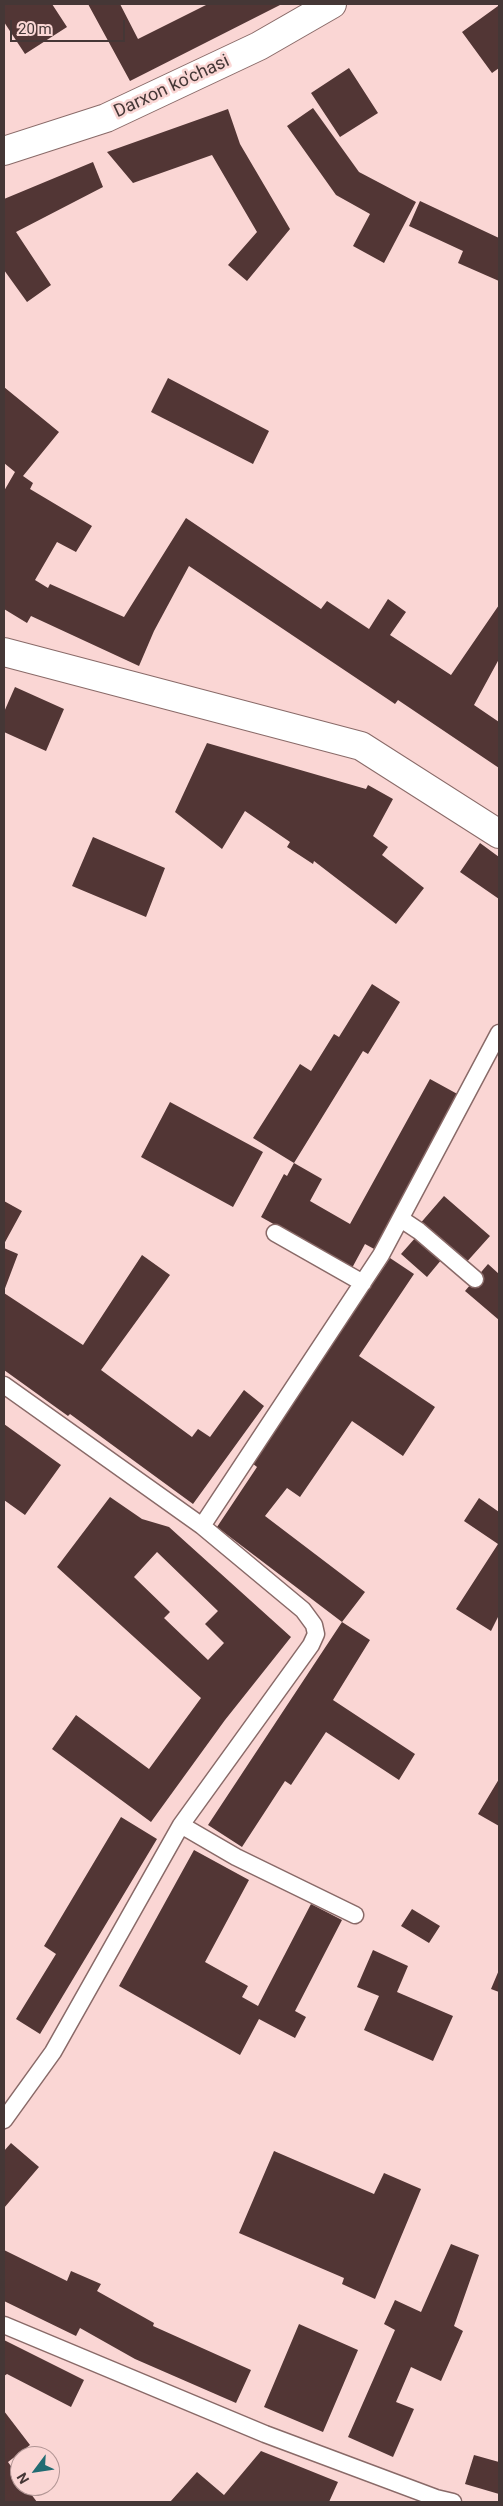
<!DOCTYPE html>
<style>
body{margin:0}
#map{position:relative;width:503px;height:2506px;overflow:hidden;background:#fad6d4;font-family:Roboto,sans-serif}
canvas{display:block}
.frame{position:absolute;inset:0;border:5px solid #453736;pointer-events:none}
.north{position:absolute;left:10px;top:2446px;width:50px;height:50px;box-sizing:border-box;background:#fad6d4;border:1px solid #b29695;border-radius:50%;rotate:239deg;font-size:14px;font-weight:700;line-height:20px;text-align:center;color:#453736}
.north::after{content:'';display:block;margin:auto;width:18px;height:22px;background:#216c72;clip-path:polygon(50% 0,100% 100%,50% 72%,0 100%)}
.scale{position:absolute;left:10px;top:20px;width:115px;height:22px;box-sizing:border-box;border:2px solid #453736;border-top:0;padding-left:6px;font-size:15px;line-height:18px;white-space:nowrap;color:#453736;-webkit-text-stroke:4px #fad6d4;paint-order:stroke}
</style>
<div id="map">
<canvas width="503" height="2506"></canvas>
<div class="frame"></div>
<div class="north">N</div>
<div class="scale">20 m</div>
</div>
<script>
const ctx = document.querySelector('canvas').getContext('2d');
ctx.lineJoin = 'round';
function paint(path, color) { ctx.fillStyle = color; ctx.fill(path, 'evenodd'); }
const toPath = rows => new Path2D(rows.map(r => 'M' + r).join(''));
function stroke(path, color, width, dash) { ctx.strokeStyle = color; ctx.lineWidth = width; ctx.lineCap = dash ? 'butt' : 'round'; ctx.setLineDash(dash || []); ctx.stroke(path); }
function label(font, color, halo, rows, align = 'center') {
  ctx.font = font + ' Roboto,sans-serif'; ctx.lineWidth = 5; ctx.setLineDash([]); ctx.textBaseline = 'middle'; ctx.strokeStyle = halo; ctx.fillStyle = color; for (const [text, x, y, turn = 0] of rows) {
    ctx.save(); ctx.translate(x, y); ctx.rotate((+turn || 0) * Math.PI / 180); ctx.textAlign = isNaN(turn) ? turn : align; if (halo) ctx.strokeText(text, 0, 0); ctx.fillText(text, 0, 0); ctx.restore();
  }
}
paint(toPath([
 [4,4,52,4,67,27,25,54,4,22],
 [88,4,120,4,138,39,208,4,282,4,130,81],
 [498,6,499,68,492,73,462,32],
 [349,68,378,113,340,137,311,93],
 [313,108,359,172,416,202,384,263,353,246,370,214,336,195,287,126],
 [228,109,240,144,290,229,247,281,228,265,257,232,212,155,133,183,107,152],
 [93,162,103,187,16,232,51,285,27,302,4,270,4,199],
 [420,201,499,238,499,281,458,263,463,251,409,226],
 [168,378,269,431,253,464,151,412],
 [4,387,59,432,23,476,33,483,30,489,92,526,76,552,57,542,35,580,48,588,50,584,124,617,186,518,321,609,327,601,369,629,388,599,406,612,390,635,451,675,499,605,499,659,474,705,499,722,499,768,398,700,395,704,189,566,154,631,139,666,31,616,27,623,4,609,4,491,15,472,4,463],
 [15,687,64,709,46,751,4,732,4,712],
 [207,743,366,789,368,785,393,799,373,836,388,847,382,855,424,888,396,924,314,861,313,864,287,847,290,842,245,811,222,849,175,812],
 [93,837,165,868,146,917,72,886],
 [480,843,499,857,499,899,460,872],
 [372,984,400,1002,368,1054,363,1051,294,1163,322,1179,310,1201,350,1224,430,1079,461,1096,376,1250,365,1244,352,1268,261,1217,284,1174,287,1176,294,1163,253,1138,300,1064,311,1071,334,1034,339,1037],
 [170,1102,263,1152,233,1207,141,1157],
 [444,1196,490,1236,464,1265,418,1226],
 [4,1201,22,1211,4,1244],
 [416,1237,442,1259,427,1277,401,1254],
 [4,1248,18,1254,4,1291],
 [142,1255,170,1275,101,1370,192,1437,198,1429,210,1437,244,1390,264,1406,193,1504,70,1414,68,1416,4,1370,4,1293,83,1345],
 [390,1258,414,1274,359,1356,435,1407,403,1456,352,1421,300,1497,287,1488,265,1516,365,1592,342,1622,217,1527,257,1467,252,1463],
 [488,1264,499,1274,499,1320,465,1291],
 [4,1424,61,1465,25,1515,4,1500],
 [110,1497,142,1519,169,1527,291,1637,225,1720,151,1822,52,1749,76,1715,149,1769,201,1698,57,1567],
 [157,1552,218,1611,205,1624,224,1643,208,1660,164,1618,170,1612,134,1577],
 [479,1498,499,1512,499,1615,491,1631,456,1609,498,1544,464,1521],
 [342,1622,370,1640,333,1700,415,1754,399,1780,326,1732,291,1785,285,1781,242,1847,208,1825],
 [499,1779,499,1826,478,1814],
 [121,1817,157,1839,40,2034,16,2019,56,1954,44,1946],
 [194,1850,249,1880,205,1962,248,1986,242,1997,258,2006,311,1904,342,1920,295,2011,306,2017,295,2038,259,2019,240,2055,119,1986],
 [412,1909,440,1926,429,1943,401,1926],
 [373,1950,408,1966,397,1992,453,2016,433,2061,364,2030,379,1996,357,1987],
 [499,1970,499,1992,491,1989],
 [11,2143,39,2167,4,2208,4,2151],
 [274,2151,374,2194,384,2173,421,2189,375,2299,342,2284,344,2278,239,2233],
 [451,2244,479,2255,454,2326,463,2331,441,2381,411,2367,396,2402,414,2409,393,2457,348,2437,395,2330,384,2324,395,2300,421,2312],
 [4,2250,67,2281,71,2271,101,2284,97,2291,154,2323,153,2326,251,2370,236,2403,135,2359,80,2328,76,2336,4,2301],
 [299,2324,358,2350,323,2432,264,2407],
 [4,2340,84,2380,71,2407,7,2374,4,2376],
 [4,2411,30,2445,8,2462,20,2479,20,2486,25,2486,37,2502,4,2502],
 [261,2451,338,2482,329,2502,170,2502,197,2472,224,2495],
 [474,2455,499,2462,499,2494,465,2484]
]), '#523635');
const service = toPath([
 [401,1219,419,1231,475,1279],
 [275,1233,363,1283],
 [4,1385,202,1526,303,1610,314,1625,316,1634,311,1645,181,1825,53,2052,4,2120],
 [202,1526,381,1255,499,1033],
 [181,1825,236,1857,355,1915],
 [4,2325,265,2434,436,2498,453,2502]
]);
const minor = toPath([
 [4,652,361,746,499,834]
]);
const secondary = toPath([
 [4,151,106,118,259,46,332,4]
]);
stroke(service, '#896a68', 19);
stroke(minor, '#896a68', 30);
stroke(secondary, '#896a68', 30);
stroke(service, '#fff', 16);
stroke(minor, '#fff', 28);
stroke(secondary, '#fff', 28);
label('18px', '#453736', '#fad6d4', [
 ["Darxon ko'chasi",172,87,-25]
]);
</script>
